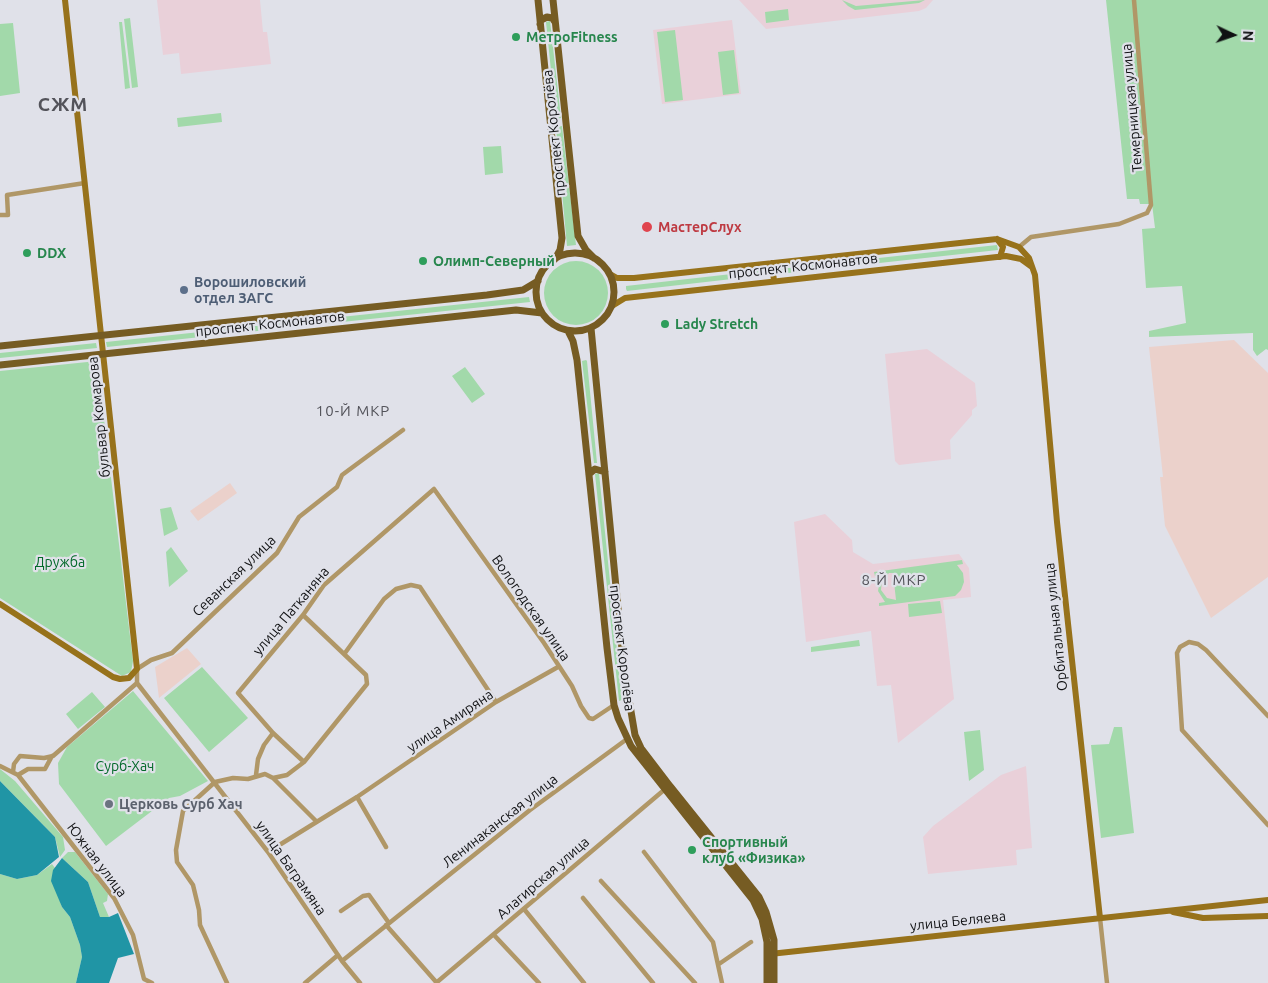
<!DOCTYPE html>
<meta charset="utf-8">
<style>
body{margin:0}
#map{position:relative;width:1268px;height:983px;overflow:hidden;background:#e0e1e9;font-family:Ubuntu,sans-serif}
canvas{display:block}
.north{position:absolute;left:1208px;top:10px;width:50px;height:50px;-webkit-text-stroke:4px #e0e1e9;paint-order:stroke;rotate:93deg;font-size:14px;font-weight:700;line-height:20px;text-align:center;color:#101113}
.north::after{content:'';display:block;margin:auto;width:18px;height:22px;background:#101113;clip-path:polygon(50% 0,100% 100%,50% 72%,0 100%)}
</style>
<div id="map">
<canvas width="1268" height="983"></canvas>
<div class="north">N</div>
</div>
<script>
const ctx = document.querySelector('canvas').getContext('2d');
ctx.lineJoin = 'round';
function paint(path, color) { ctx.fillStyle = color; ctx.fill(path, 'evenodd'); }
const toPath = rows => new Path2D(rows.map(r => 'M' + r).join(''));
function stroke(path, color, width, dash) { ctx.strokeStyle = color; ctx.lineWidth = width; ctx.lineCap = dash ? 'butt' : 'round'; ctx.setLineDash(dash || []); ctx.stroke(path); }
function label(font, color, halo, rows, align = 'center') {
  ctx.font = font + ' Ubuntu,sans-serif'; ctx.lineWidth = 4.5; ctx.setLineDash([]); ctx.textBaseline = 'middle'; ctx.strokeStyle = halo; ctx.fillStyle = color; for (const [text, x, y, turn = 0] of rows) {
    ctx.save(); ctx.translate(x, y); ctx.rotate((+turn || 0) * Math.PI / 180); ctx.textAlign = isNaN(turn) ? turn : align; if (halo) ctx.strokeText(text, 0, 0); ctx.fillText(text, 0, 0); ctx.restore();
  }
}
paint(toPath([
 [1234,340,1268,373,1268,577,1211,618,1165,526,1160,477,1163,477,1149,347],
 [230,483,237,493,198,521,190,511],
 [187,648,201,664,159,698,155,667]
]), '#ebd1cb');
paint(toPath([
 [157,0,260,0,263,32,267,32,271,64,181,74,179,53,163,55],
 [739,0,933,0,926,8,919,11,766,29],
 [732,20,741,94,662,104,653,30],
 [927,349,975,383,977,406,972,410,972,415,950,440,951,459,899,465,895,461,885,354],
 [825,514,852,540,853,552,873,564,959,554,969,568,971,597,943,600,954,699,898,743,891,685,877,686,871,631,806,642,794,522],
 [1026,766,1032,848,1016,850,1017,865,928,874,923,837,933,826,1001,775]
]), '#e9d0d9');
paint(toPath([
 [842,0,856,6,925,0,919,3,855,10,848,6],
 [1106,0,1268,0,1268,350,1266,349,1257,356,1253,350,1253,333,1149,337,1149,331,1186,323,1182,286,1146,288,1142,229,1155,228,1152,204,1140,204,1139,199,1127,199],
 [788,9,789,20,766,23,765,12],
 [130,18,138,87,132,88,124,19],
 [550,21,561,118,556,119,546,22],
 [119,22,122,22,130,88,125,89],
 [13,23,20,93,0,96,0,24],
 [675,30,683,100,665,102,657,32],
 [734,50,739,93,723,95,718,52],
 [221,113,222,122,178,127,177,118],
 [562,126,576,245,567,246,556,127],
 [501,146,503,173,485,175,483,147],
 [997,245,998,250,779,274,777,272,779,269],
 '544 293a32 32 0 1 1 64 0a32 32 0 1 1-64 0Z',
 [767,270,769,272,767,275,627,291,626,289,626,286],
 [529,297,530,302,107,347,106,342],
 [96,343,97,348,0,358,0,353],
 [586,360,587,361,597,463,594,463,582,361],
 [97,361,133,661,131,672,122,676,0,598,0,371],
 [465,367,485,394,472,403,452,376],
 [599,473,622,700,619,701,595,474],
 [171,507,178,529,164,536,160,509],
 [171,547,188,571,169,587,166,552],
 [962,560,963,564,957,565,963,573,964,582,961,590,955,596,879,606,879,603,885,602,878,591,881,575,875,576,874,572],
 [889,573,893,573,896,600,887,598,881,590,882,580],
 [940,601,942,613,909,617,908,604],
 [859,640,860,646,811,652,811,647],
 [202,667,248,718,209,752,164,698],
 [133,691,208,781,180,796,169,798,106,846,59,784,58,763,67,747],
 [92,692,105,707,78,729,66,714],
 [1114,727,1122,727,1134,833,1101,838,1091,745,1109,744],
 [980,730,984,770,969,781,964,732],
 [0,769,15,781,63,837,65,850,60,857,55,837,0,781],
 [68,852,75,852,108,894,107,901,103,903,109,917,100,917,88,882,62,858],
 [52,864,55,868,58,895,62,907,70,917,80,945,82,957,76,983,0,983,0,874,17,879,37,875]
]), '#a2d9aa');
paint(toPath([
 [0,781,55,837,59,857,37,875,17,879,0,874],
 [62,858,88,882,100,917,109,917,118,913,134,954,118,958,109,983,76,983,82,957,80,945,70,917,62,907,51,881,53,870]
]), '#2095a5');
stroke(toPath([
 [0,215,8,215,7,195,85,183],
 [1019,247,1031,237,1119,224,1147,213,1151,205,1134,0],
 [345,653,384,599,396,589,411,585,420,587,496,702],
 [1268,716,1206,650,1198,644,1189,642,1180,647,1177,653,1182,730,1268,825],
 [304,762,273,733,238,693,303,615,324,585,434,489,544,643,572,686,581,706,589,718,593,719,614,705],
 [0,766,18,775,114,898,133,935,144,979,152,983],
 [13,772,14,764,20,756,44,758,53,756,137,683],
 [18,775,28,769,45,769,52,756],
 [256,775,258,759,264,745,273,733],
 [273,778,287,775,304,762,367,684,366,675,303,615],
 [357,797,386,847],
 [268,852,357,797,496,702,558,667],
 [644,852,713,942,722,983],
 [601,881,695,983],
 [583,898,653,983],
 [524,909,584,983],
 [341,911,363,896,369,895,389,923],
 [1100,918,1107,983],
 [386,925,437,983],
 [494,935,539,983],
 [342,961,530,810,627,739],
 [719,964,751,942],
 [227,983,200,925,199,910,193,885,177,862,176,850,183,811,215,782,233,778,248,779,265,774,273,778,316,821],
 [305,983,338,955],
 [360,983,342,961,268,852,137,683,137,669,151,660,172,653,277,553,299,517,337,487,342,475,403,430],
 [436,983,664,790]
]), '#b09767', 4.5);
stroke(toPath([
 [997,239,1003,247,1000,257],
 [772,263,774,281],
 [610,274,617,278,634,278,997,239,1019,247,1029,258,1035,275,1057,522,1100,918],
 [612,306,625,298,1006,256,1021,259,1032,267],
 [0,604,113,677,120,679,129,678,137,669,65,0],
 [1173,912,1203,918,1268,916],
 [770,954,1268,900]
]), '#97721b', 6);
stroke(toPath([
 [538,0,562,238,560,250,555,259],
 [553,0,578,236,586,250,594,258],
 [540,24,541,20,547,17,552,18,555,22],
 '536 292a39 39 0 1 1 78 0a39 39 0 1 1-78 0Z',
 [591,328,624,670,635,735,641,748,670,786,759,897,766,912,774,940,774,983],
 [568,331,573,341,577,360,607,648,614,705,618,718,631,746,753,900,762,919,767,942,767,983],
 [0,346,487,295,523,290,538,281],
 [0,365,516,310,542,313],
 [589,474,595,469,605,472]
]), '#765c23', 7);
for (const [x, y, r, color] of [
 [516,37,5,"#2e9e5b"],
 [647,227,6,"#e0444e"],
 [27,253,5,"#2e9e5b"],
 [423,261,5,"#2e9e5b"],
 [184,290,5,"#5c6f8a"],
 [665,324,5,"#2e9e5b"],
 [109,804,5,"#6b7280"],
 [692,850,5,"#2e9e5b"]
]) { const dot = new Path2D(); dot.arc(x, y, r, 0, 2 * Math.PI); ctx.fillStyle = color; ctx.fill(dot); stroke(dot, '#e0e1e9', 2); }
label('bold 14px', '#27864d', '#e0e1e9', [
 ["МетроFitness",526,37],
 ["DDX",37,253],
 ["Олимп-Северный",433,261],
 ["Lady Stretch",675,324],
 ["Спортивный",702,842],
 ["клуб «Физика»",702,858]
], 'left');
label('14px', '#101113', '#e0e1e9', [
 ["Темерницкая улица",1132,108,-95],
 ["проспект Королёва",554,133,-96],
 ["проспект Космонавтов",803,266,-6],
 ["проспект Космонавтов",270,324,-6],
 ["бульвар Комарова",99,417,-96],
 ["Севанская улица",234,576,-44],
 ["Вологодская улица",531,608,55],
 ["улица Патканяна",291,611,-50],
 ["Орбитальная улица",1056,627,-96],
 ["проспект Королёва",622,648,83],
 ["улица Амиряна",450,721,-34],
 ["Ленинаканская улица",500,821,-38],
 ["Южная улица",97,860,53],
 ["улица Баграмяна",291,868,55],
 ["Алагирская улица",543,878,-41],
 ["улица Беляева",958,921,-6]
]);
label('bold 14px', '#be3a42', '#e0e1e9', [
 ["МастерСлух",658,227]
], 'left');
label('bold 14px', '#4e5e75', '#e0e1e9', [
 ["Ворошиловский",194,282],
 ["отдел ЗАГС",194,298]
], 'left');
label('14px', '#026929', '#e0e1e9', [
 ["Дружба",60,562],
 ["Сурб-Хач",125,766]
]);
label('bold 14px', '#5b616d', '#e0e1e9', [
 ["Церковь Сурб Хач",119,804]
], 'left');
ctx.letterSpacing = '1px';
label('15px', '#53535a', '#e0e1e9', [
 ["10-Й МКР",353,411],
 ["8-Й МКР",894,580]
]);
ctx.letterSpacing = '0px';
ctx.letterSpacing = '1px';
label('bold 19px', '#53535a', '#e0e1e9', [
 ["СЖМ",63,105]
]);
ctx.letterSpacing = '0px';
</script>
